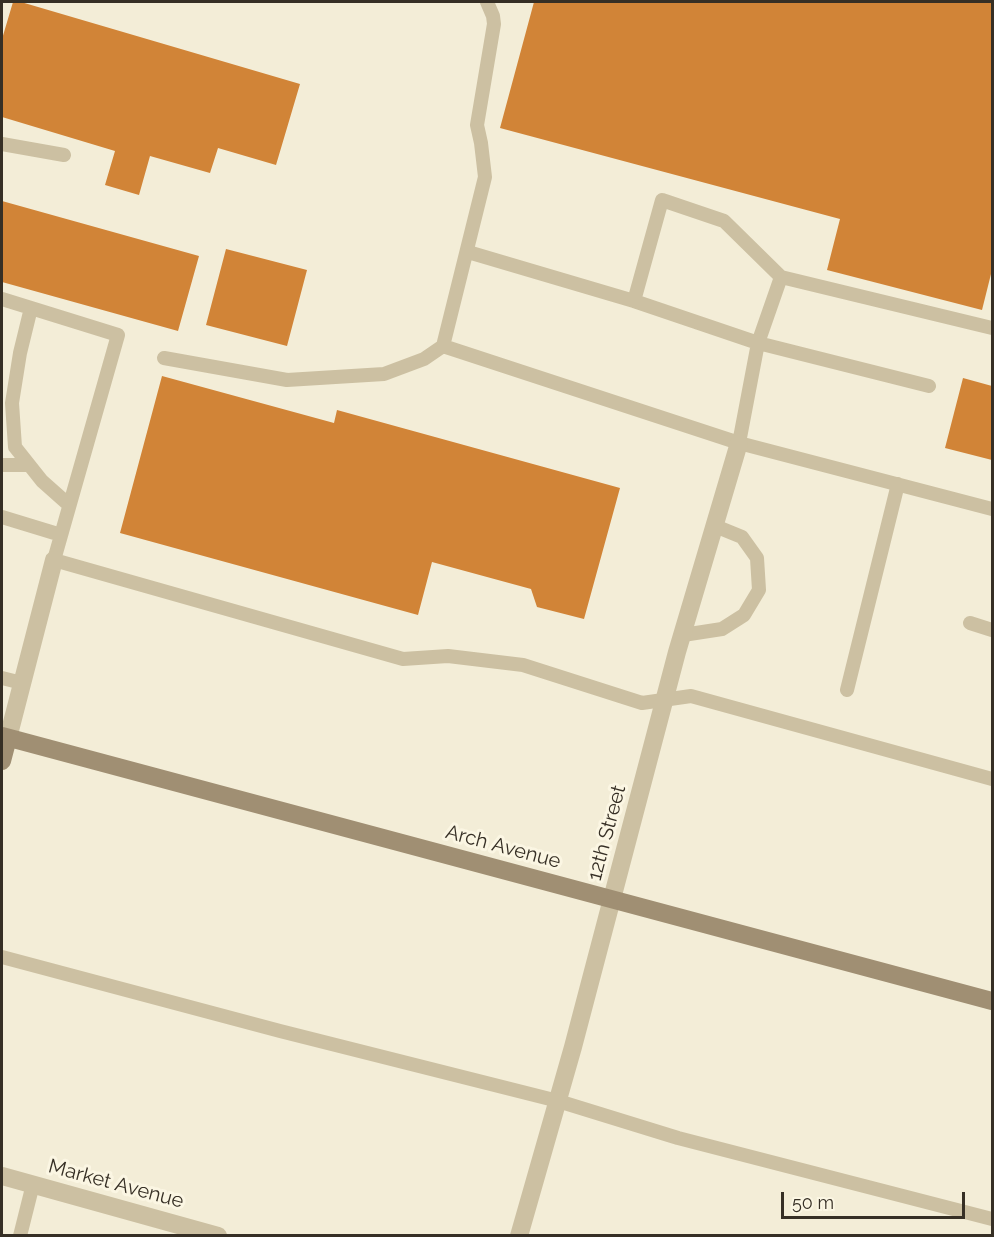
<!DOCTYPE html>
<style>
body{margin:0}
#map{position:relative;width:994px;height:1237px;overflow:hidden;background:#f3edd7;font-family:Raleway,sans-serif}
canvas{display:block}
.frame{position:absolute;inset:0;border:3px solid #362f25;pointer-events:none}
.scale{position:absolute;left:781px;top:1192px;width:184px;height:27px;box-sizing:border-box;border:3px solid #362f25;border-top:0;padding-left:8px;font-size:18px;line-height:21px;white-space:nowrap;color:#362f25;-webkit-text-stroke:4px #fbf6e3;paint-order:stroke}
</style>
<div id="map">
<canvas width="994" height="1237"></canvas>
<div class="frame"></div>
<div class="scale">50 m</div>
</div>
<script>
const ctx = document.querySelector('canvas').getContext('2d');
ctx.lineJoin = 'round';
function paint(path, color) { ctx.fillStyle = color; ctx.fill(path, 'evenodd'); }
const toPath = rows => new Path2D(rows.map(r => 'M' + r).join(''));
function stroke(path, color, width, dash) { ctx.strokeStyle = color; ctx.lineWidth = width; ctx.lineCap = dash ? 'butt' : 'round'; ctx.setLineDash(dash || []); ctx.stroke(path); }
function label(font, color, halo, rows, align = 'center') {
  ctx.font = font + ' Raleway,sans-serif'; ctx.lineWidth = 6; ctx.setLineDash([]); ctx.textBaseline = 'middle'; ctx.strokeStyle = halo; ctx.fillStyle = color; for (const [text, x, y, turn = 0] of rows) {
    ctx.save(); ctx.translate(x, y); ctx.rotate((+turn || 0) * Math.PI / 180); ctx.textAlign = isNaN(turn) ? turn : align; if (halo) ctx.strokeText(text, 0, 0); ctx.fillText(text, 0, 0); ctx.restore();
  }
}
paint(toPath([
 [13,2,21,2,300,84,276,165,218,148,210,173,150,156,139,195,105,185,115,151,2,117,2,39],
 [534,2,992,2,992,270,982,310,827,270,840,219,500,128],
 [2,201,199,256,178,331,2,282],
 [226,249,307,270,287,346,206,325],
 [162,376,334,423,337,410,620,488,584,619,537,607,531,589,432,562,418,615,120,533],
 [963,378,992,386,992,460,945,448]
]), '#d18437');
stroke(toPath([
 [487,2,493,16,494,24,477,125,481,143,485,177,443,346,739,443,992,509],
 [2,144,64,155],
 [468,252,634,301,758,343,929,386],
 [2,299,118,335,54,560,403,659,448,656,523,665,642,703,691,696,992,779],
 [634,301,662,200,724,221,781,277],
 [31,308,20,353,12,403,15,447,42,481,69,505],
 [164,358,287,380,384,374,424,359,443,346],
 [739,443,758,343,781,277,992,328],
 [2,465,29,465],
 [2,517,61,535],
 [970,623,992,630],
 [683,635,722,629,744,615,759,590,757,558,742,537,715,526],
 [2,678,22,683],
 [847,690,898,484],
 [2,957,280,1031,558,1101,678,1138,992,1219],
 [20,1236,33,1184]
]), '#ccc0a2', 14);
stroke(toPath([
 [8,738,54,560],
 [2,1176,218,1236],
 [519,1236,573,1047,677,652,739,443]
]), '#ccc0a2', 18);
stroke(toPath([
 [2,736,992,1001],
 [2,761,8,738]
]), '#a08f73', 18);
label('20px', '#362f25', '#fbf6e3', [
 ["12th Street",607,833,-75],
 ["Arch Avenue",503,847,15],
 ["Market Avenue",116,1184,15]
]);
</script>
